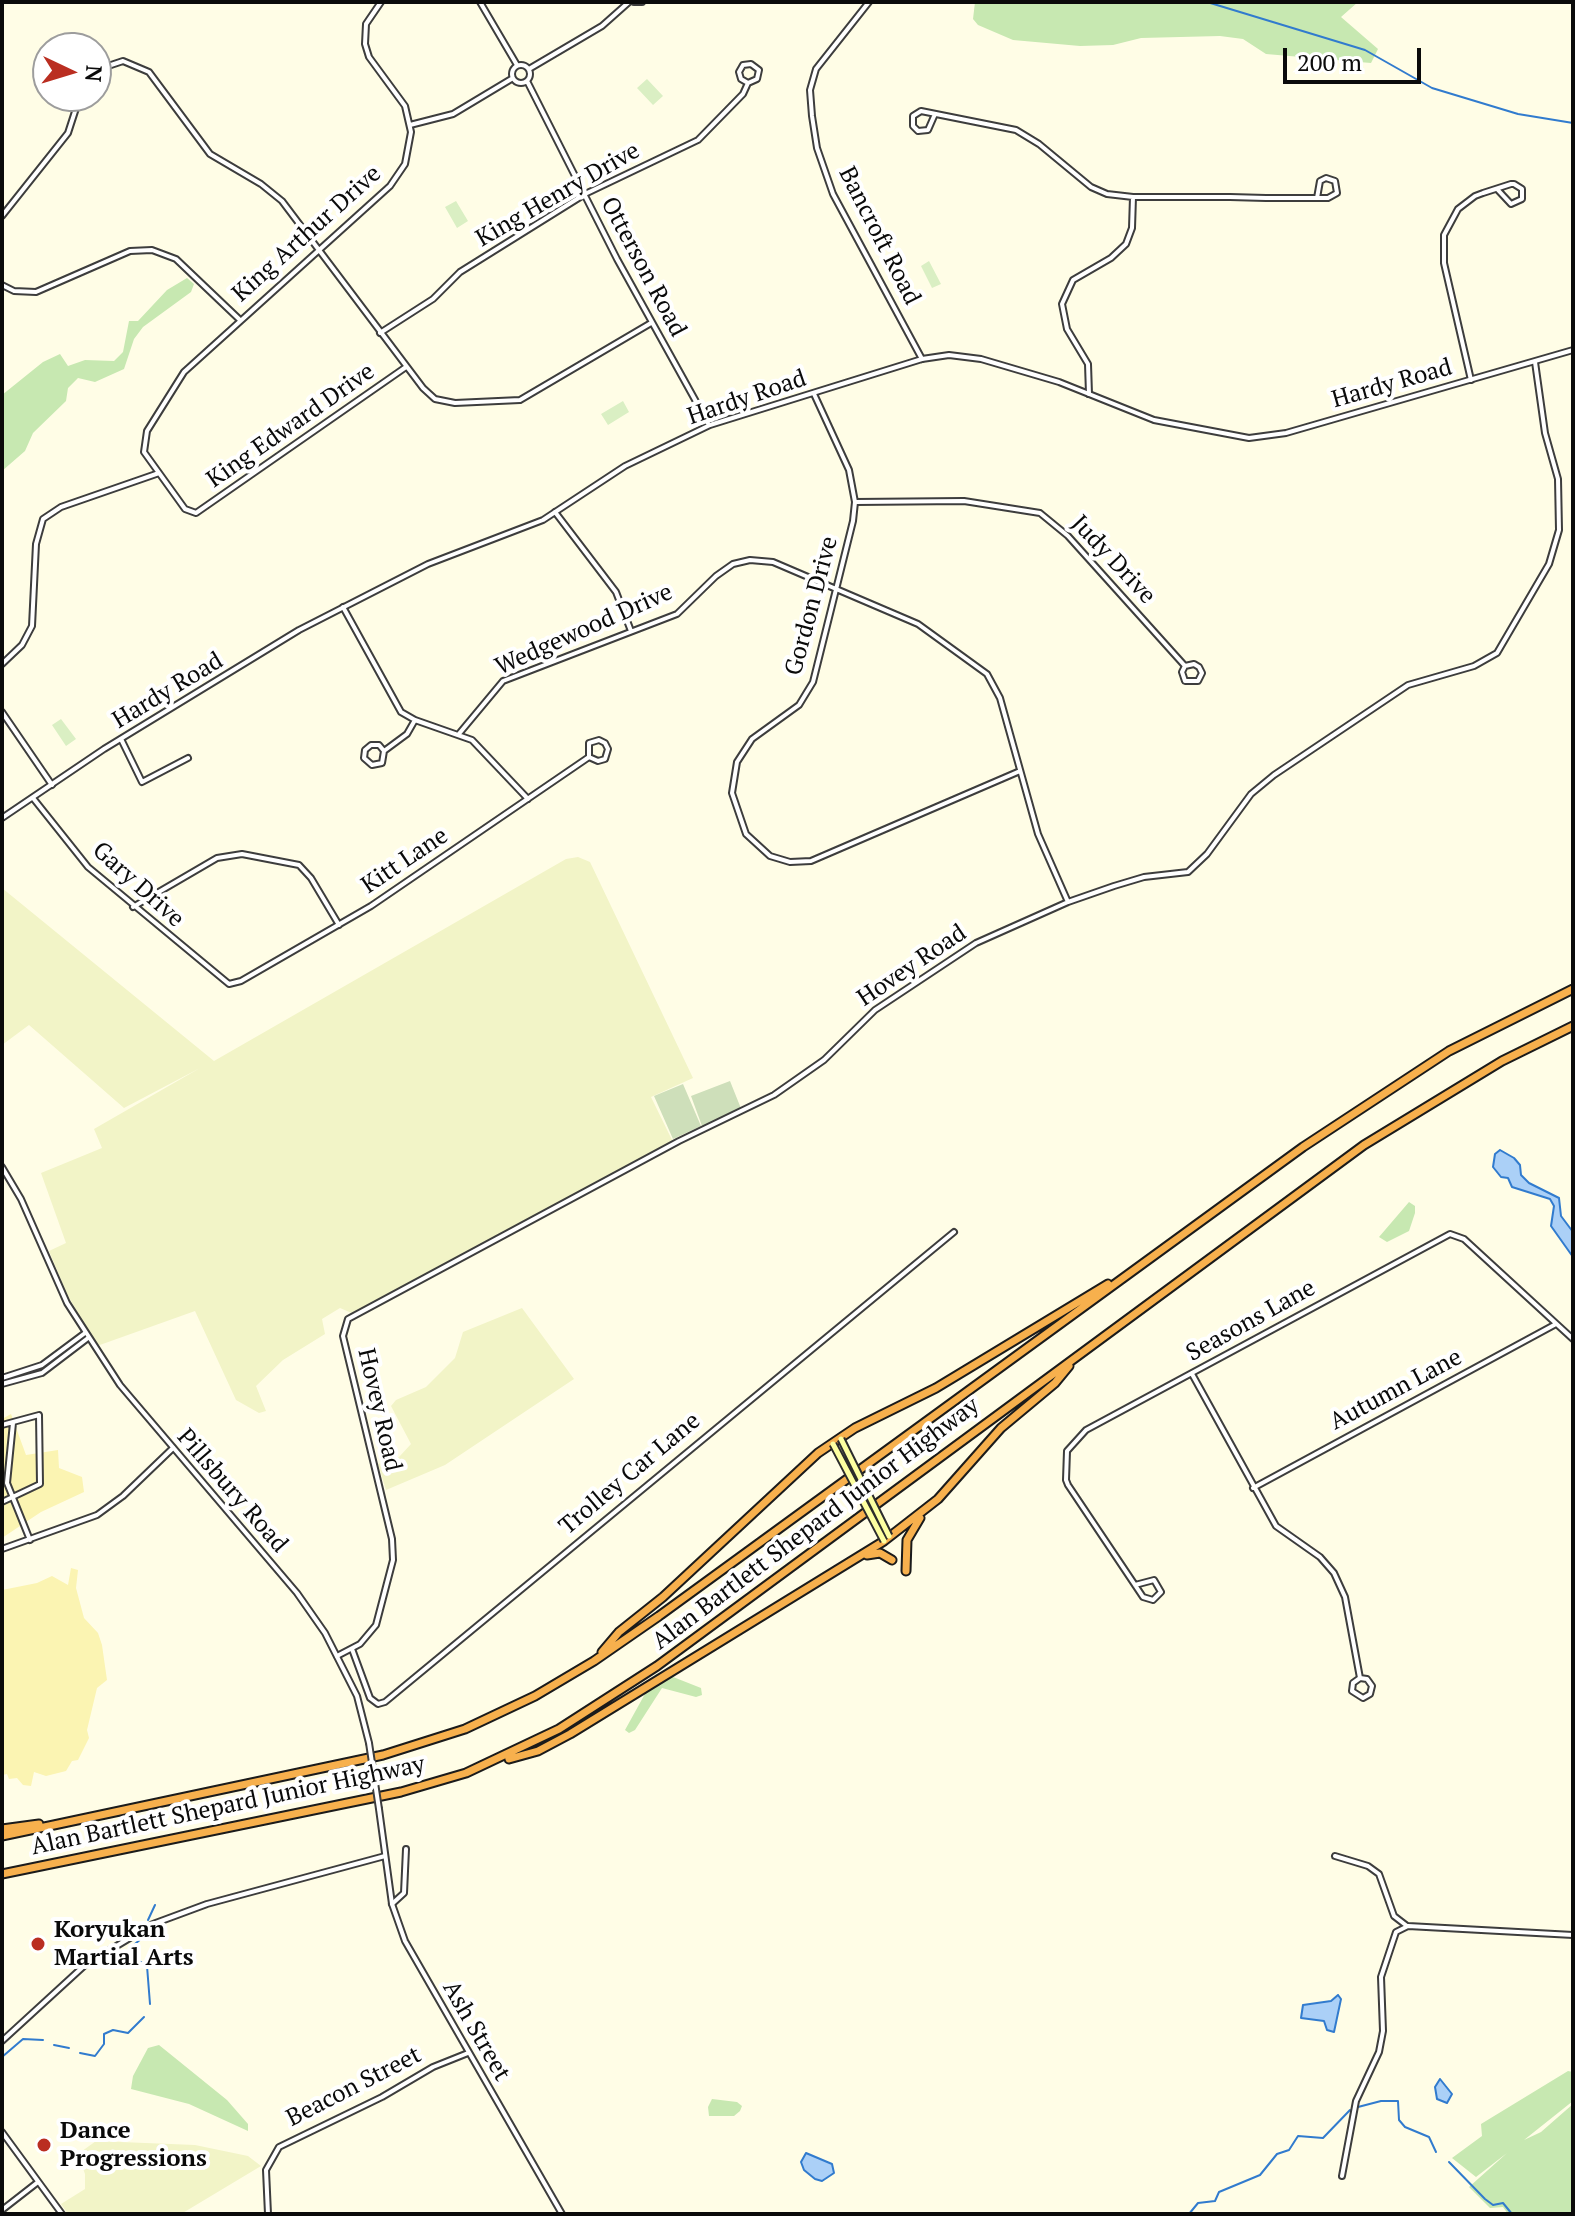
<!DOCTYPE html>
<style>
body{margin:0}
#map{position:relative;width:1575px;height:2216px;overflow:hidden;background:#fffde6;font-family:"PT Serif",serif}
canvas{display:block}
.frame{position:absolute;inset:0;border:4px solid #0a0a0a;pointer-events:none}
.north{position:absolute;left:32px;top:32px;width:80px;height:80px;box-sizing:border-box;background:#fff;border:2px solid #9d9d9d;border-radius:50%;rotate:94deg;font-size:22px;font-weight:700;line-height:32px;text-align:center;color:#0a0a0a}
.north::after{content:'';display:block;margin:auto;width:28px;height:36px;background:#ba2e21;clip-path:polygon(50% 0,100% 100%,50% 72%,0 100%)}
.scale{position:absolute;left:1283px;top:48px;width:138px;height:36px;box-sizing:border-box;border:4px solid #0a0a0a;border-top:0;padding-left:10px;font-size:24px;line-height:28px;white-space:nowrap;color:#0a0a0a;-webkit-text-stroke:6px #fff;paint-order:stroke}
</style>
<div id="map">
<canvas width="1575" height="2216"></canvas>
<div class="frame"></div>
<div class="north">N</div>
<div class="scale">200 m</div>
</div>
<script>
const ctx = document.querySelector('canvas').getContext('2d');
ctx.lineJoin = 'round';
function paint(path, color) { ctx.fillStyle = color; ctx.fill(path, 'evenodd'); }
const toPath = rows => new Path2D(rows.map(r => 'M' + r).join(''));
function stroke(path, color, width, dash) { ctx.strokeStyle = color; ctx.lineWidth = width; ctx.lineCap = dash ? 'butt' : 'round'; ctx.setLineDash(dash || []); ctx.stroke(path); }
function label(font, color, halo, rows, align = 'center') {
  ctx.font = font + ' "PT Serif",serif'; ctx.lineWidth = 8; ctx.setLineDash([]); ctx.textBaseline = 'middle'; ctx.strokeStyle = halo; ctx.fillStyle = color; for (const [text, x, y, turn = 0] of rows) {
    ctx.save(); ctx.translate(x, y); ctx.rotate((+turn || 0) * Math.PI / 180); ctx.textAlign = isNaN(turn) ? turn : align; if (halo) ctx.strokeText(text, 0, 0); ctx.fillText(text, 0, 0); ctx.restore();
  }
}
paint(toPath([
 [578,857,590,862,693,1078,651,1097,673,1142,354,1314,340,1308,322,1319,325,1334,283,1360,256,1386,266,1411,259,1413,236,1400,195,1311,97,1346,67,1294,49,1251,66,1243,41,1173,102,1148,94,1129,200,1068,124,1108,29,1025,2,1045,2,888,214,1061,566,859],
 [522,1308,574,1379,445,1465,386,1490,378,1464,399,1457,411,1444,391,1406,396,1400,426,1387,455,1358,463,1332],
 [96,2141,195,2145,248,2156,261,2166,181,2214,68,2214,61,2204,85,2189,85,2174,78,2154]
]), '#f2f4c7');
paint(toPath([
 [975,2,1358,2,1341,17,1378,49,1371,63,1266,54,1243,39,1220,36,1141,38,1113,45,1080,46,1013,40,978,25,973,19],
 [187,278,194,284,191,292,143,327,134,339,124,369,95,382,78,378,68,388,66,401,33,433,25,451,2,471,2,395,43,362,60,354,68,366,85,360,114,361,123,352,129,321,138,321,167,290],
 [1409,1202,1415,1206,1415,1213,1409,1231,1387,1242,1379,1237],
 [663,1673,701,1688,702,1695,696,1697,662,1688,635,1730,629,1733,625,1730,656,1674],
 [159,2045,227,2100,248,2124,248,2131,189,2104,131,2089,133,2076,148,2048],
 [1568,2071,1573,2072,1573,2101,1524,2140,1541,2132,1573,2104,1573,2214,1508,2214,1503,2207,1490,2208,1469,2187,1507,2153,1476,2177,1452,2158,1482,2136,1481,2124],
 [712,2099,737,2102,742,2106,740,2111,734,2116,709,2116,708,2107]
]), '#c7e8b1');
paint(toPath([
 [11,1414,26,1455,58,1450,59,1468,82,1477,84,1492,41,1512,2,1538,2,1419],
 [71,1568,78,1570,76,1588,84,1618,98,1633,102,1645,107,1680,97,1688,87,1730,89,1738,78,1760,72,1761,66,1771,46,1776,34,1772,31,1786,23,1785,17,1778,9,1779,7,1774,2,1775,2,1590,37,1583,52,1576,68,1585]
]), '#fbf4b2');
paint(toPath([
 [730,1081,742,1111,702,1126,691,1096],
 [683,1084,701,1126,673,1139,654,1096]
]), '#cedfba');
paint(toPath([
 [647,79,663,96,653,105,637,88],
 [456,201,468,221,457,228,445,207],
 [929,261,941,284,932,288,921,266],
 [623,401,629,412,608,425,601,414],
 [61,719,76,739,66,746,52,725]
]), '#daefc3');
const water = toPath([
 [1500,1150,1514,1158,1520,1165,1521,1175,1529,1183,1559,1198,1561,1216,1573,1232,1573,1257,1551,1226,1554,1206,1550,1199,1512,1187,1508,1178,1501,1177,1493,1167,1495,1154,1500,1150],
 [1338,1995,1341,1999,1334,2032,1327,2030,1324,2021,1301,2018,1303,2005,1331,2001,1338,1995],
 [1440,2079,1452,2094,1447,2103,1437,2099,1435,2087,1440,2079],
 [806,2153,832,2164,834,2173,822,2181,815,2179,804,2170,801,2162,806,2153]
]);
paint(water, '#abd0f7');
stroke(water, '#317bce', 2);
stroke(toPath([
 [1207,2,1365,50,1432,88,1518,114,1573,123],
 [148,1920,155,1905],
 [150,2004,147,1966,133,1957,130,1948,152,1930],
 [54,2045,69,2048],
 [80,2053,95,2056,104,2044,104,2034,113,2030,128,2033,144,2017],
 [2,2057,23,2039,43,2040],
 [1358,2107,1381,2101,1398,2101,1399,2120,1405,2127,1429,2137,1436,2152],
 [1449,2162,1485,2199,1493,2205,1503,2203,1512,2214],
 [1189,2214,1198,2203,1215,2201,1219,2192,1260,2175,1277,2154,1289,2150,1298,2136,1323,2138,1350,2110]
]), '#317bce', 2);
const minor = toPath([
 [381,2,366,24,365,44,369,57,405,106,411,132,405,164,390,186,184,372,147,431,144,452,185,509,196,513,406,367],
 [480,2,517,65],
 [634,2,642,2],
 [869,2,816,69,810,90,812,116,817,148,833,194,922,359],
 '512 74a9 9 0 1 1 18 0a9 9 0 1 1-18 0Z',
 [529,69,602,26,629,2],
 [96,70,123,61,149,72,210,154,261,184,282,201,423,388,435,399,455,403,520,400,651,323],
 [527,81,617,259,709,425],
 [935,114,928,130,918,131,913,126,913,116,921,111,1016,130,1039,144,1091,187,1107,194,1133,197,1230,197,1266,198,1328,198,1337,193,1335,181,1326,178,1320,181,1317,198],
 [410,125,453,114,513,78],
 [2,216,68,133,80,96],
 [2,285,14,291,36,292,130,251,152,250,176,259,239,319],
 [380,333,433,299,460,272,585,194,698,140,743,94,748,83,757,79,759,70,751,64,743,65,739,72,741,79,748,83],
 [1471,380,1444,263,1444,235,1458,209,1475,196,1483,193,1511,184,1514,184,1522,189,1522,199,1511,204,1497,189],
 [814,394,849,470,855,502,853,521,813,682,799,705,752,739,737,762,732,793,746,834,770,856,790,862,811,861,1020,771],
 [1089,394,1088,364,1067,329,1062,304,1073,280,1111,258,1126,244,1132,228,1133,197],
 [855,502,964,501,1040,513,1068,536,1185,666,1182,672,1185,681,1198,681,1202,673,1199,667,1194,664,1185,666],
 [555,512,616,592,631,631],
 [343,607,401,712,415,720,472,740,528,799],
 [2,664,22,645,32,626,36,544,43,519,61,507,159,473],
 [2,712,52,785],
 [458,735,503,681,677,614,716,576,733,564,750,560,773,562,918,624,987,674,1000,698,1038,834,1068,902],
 [121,739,142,782,188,758],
 [384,751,379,745,371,745,365,750,364,758,372,765,382,763,384,751,407,734,415,720],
 [33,798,88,867,229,984,241,981,371,906,589,757,598,761,605,759,608,749,605,743,599,740,589,743,589,757],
 [133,907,217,858,242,854,299,865,311,878,339,925],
 [1192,1374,1276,1526,1320,1557,1334,1573,1345,1597,1360,1678,1353,1683,1352,1691,1363,1698,1370,1694,1372,1686,1367,1679,1360,1678],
 [2,1378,42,1365,85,1333],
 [2,1384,42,1373,88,1338],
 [13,1423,7,1483,30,1540],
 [2,1425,39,1415,40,1484,2,1502],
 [1253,1488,1556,1324],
 [2,1549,97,1515,123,1496,173,1448],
 [1135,1585,1154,1580,1161,1592,1153,1600,1143,1597,1135,1585,1068,1485,1066,1480,1067,1451,1086,1430,1450,1234,1464,1239,1573,1339],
 [352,1649,370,1698,378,1704,385,1702,954,1232],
 [337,1656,360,1644,376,1625,393,1560,392,1539,343,1336,348,1319,679,1141,774,1095,824,1060,875,1010,976,943,1068,902,1114,886,1144,877,1188,872,1207,854,1251,794,1274,775,1408,685,1474,666,1497,653,1549,564,1559,530,1558,479,1545,433,1535,362],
 [1335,1856,1368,1866,1379,1874,1394,1916,1407,1926],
 [392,1904,404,1893,406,1849],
 [2,2041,85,1965,153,1924,207,1904,385,1856],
 [2,2132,62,2214],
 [1342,2176,1356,2101,1379,2052,1383,2031,1381,1977,1396,1932,1408,1926,1573,1935],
 [2,2210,38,2182],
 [268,2214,266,2170,279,2147,382,2097,433,2067,468,2053]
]);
const tertiary = toPath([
 [2,818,104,749,299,630,428,564,543,520,625,466,710,425,922,359,949,355,981,359,1059,382,1154,420,1249,438,1286,433,1573,350],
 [2,1167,21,1199,67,1303,120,1385,297,1593,325,1633,357,1696,369,1743],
 [379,1809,392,1904,405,1941,562,2214]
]);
const motorway = toPath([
 [867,1555,880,1553,892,1560],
 [906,1571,907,1540,920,1518],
 [602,1652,619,1632,663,1597,818,1453,855,1428,936,1388,1108,1284],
 [509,1759,538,1751,570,1734,884,1541,938,1499,1001,1428,1055,1383,1069,1366],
 [2,1829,39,1824],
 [2,1836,383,1755,465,1729,535,1696,594,1661,659,1616,1303,1147,1449,1051,1573,989],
 [2,1874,401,1792,466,1773,559,1729,657,1666,1364,1145,1502,1061,1573,1026]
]);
stroke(minor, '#3d3d3d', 8);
stroke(tertiary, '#3d3d3d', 8);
stroke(motorway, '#1b1b1b', 11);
stroke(minor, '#fff', 4);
stroke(tertiary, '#fff', 4);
stroke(motorway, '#f7b04d', 7);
const tertiaryBridge = toPath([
 [369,1743,379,1809]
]);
const secondaryBridge = toPath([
 [841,1439,889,1536],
 [833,1444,884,1541]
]);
stroke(tertiaryBridge, '#3d3d3d', 8, []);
stroke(secondaryBridge, '#2c2c2c', 9, []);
stroke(tertiaryBridge, '#fff', 4);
stroke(secondaryBridge, '#fdffa1', 5);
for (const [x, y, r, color] of [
 [38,1944,8,"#ba2e21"],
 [44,2145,8,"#ba2e21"]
]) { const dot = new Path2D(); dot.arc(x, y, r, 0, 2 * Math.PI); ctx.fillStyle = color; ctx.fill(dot); stroke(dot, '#fff', 3); }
label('24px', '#0a0a0a', '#fff', [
 ["King Henry Drive",558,195,-30],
 ["King Arthur Drive",307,234,-42],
 ["Bancroft Road",879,236,63],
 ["Otterson Road",643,267,62],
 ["Hardy Road",1392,384,-16],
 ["Hardy Road",747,398,-19],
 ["King Edward Drive",291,426,-35],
 ["Judy Drive",1113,560,47],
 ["Gordon Drive",812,606,-75],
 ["Wedgewood Drive",584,630,-24],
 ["Hardy Road",168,691,-31],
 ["Kitt Lane",405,861,-34],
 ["Gary Drive",138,885,42],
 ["Hovey Road",912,966,-34],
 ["Seasons Lane",1251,1321,-29],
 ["Autumn Lane",1396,1390,-28],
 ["Hovey Road",379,1410,77],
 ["Trolley Car Lane",630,1474,-40],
 ["Pillsbury Road",232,1491,49],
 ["Alan Bartlett Shepard Junior Highway",816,1524,-37],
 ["Alan Bartlett Shepard Junior Highway",228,1806,-12],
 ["Ash Street",476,2031,60],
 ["Beacon Street",354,2087,-27]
]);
label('bold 24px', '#0a0a0a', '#fff', [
 ["Koryukan",54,1930],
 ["Martial Arts",54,1958],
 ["Dance",60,2131],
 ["Progressions",60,2159]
], 'left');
</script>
